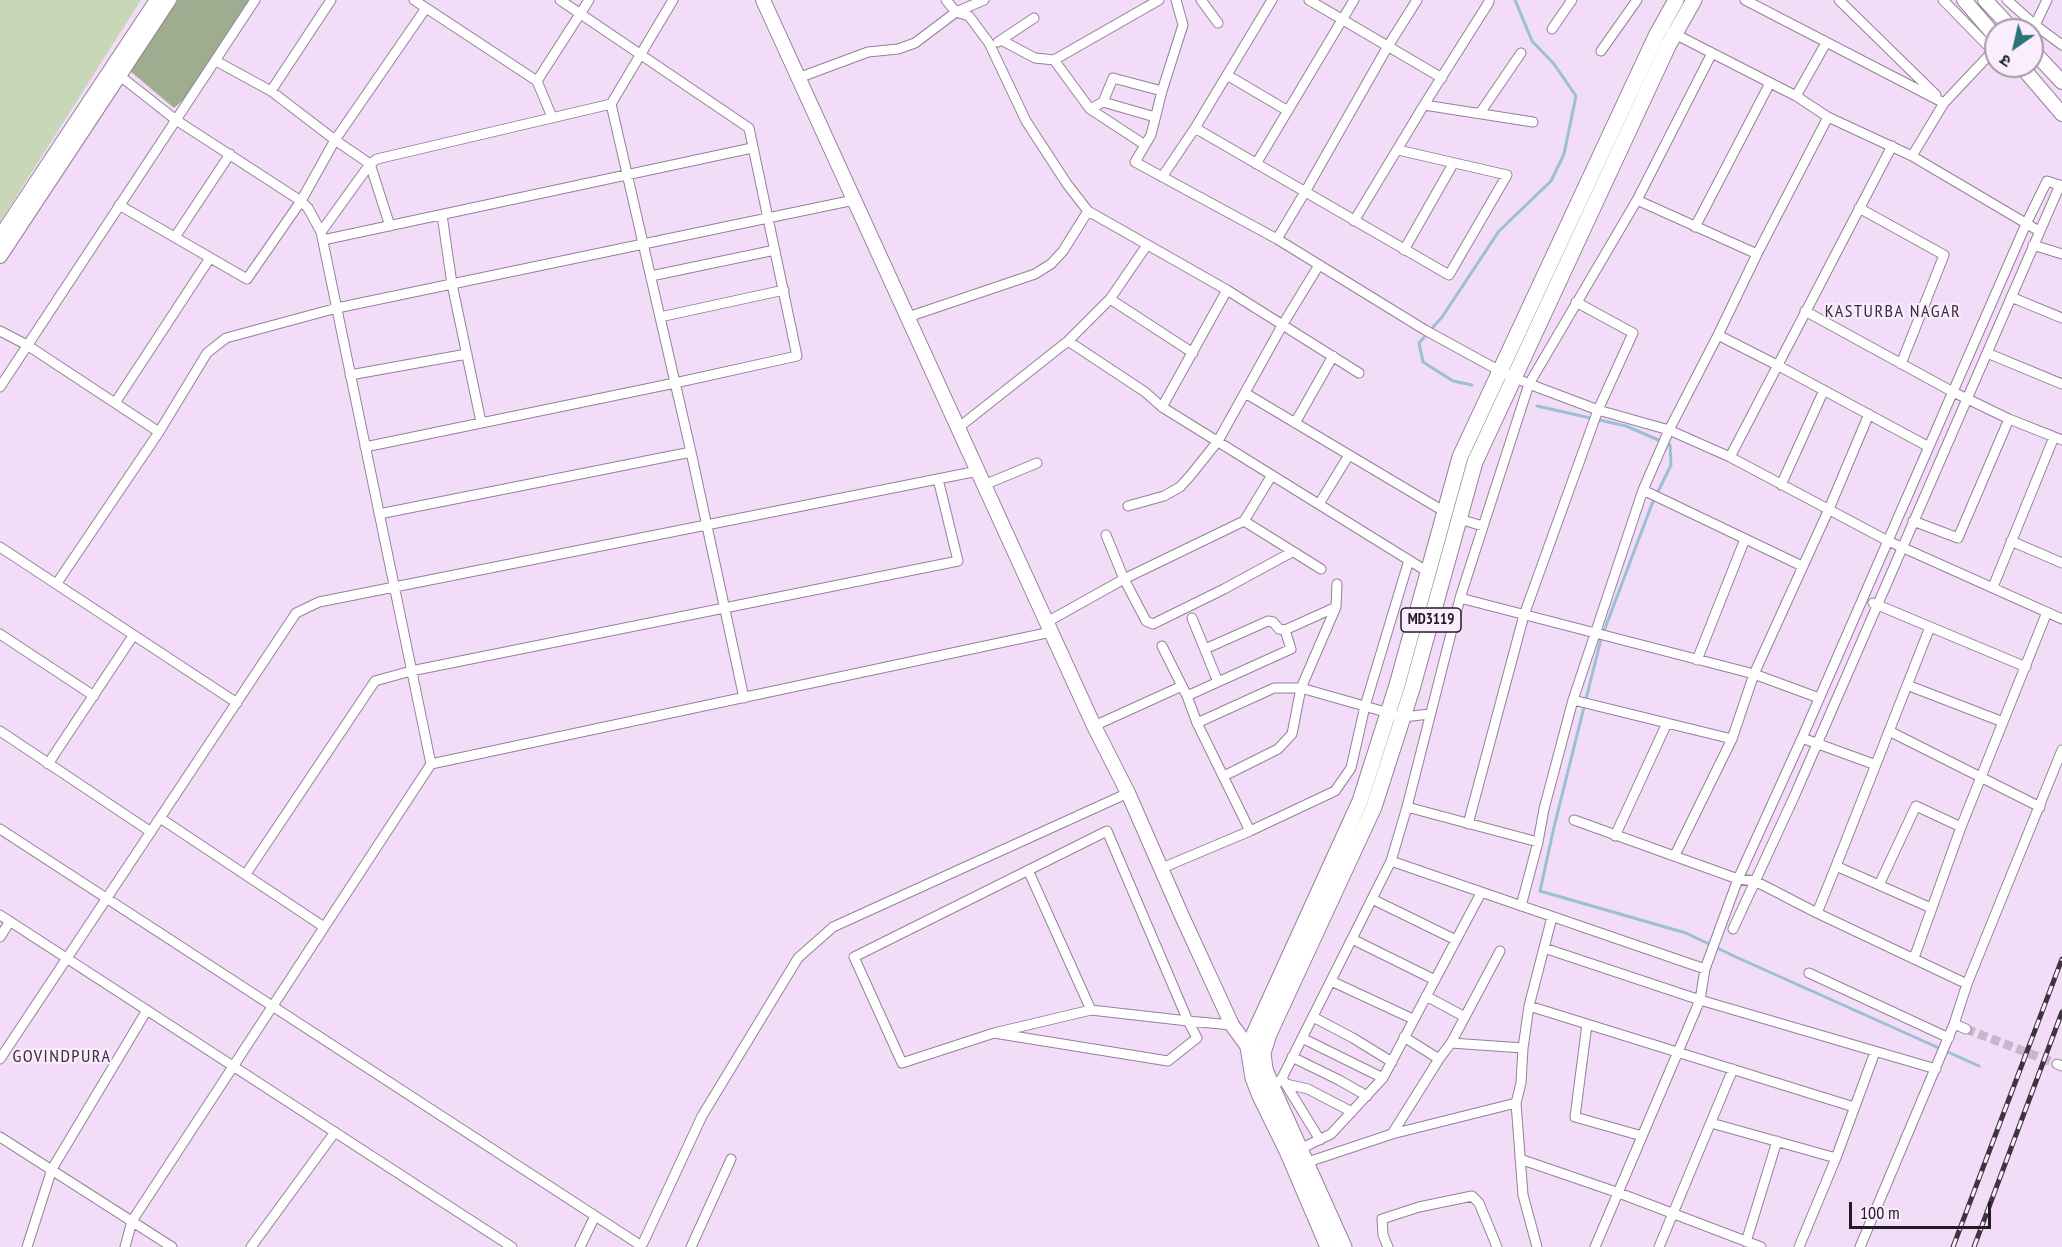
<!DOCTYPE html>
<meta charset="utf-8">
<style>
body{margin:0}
#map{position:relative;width:2062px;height:1247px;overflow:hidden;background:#f3dcf7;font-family:"PT Sans Narrow","Noto Sans Devanagari",sans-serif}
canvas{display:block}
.north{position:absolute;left:1984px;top:18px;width:60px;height:60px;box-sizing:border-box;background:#faedfd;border:2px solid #a499a6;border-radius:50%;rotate:214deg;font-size:16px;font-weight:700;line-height:24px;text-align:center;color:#231b24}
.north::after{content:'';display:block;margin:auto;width:21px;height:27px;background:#297475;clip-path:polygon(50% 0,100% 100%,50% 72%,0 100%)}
.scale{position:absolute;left:1849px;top:1202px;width:142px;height:27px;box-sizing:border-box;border:3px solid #231b24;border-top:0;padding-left:8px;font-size:18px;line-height:21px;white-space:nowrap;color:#231b24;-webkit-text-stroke:4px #faedfd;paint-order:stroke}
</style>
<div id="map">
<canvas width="2062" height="1247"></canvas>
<div class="north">उ</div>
<div class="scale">100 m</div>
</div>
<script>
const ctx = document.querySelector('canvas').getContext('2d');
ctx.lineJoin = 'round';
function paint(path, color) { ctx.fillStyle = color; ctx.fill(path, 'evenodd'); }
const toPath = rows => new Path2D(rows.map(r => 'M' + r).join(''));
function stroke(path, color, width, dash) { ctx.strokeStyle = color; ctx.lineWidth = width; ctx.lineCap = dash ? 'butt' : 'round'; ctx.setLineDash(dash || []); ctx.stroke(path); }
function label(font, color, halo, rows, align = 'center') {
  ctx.font = font + ' "PT Sans Narrow",sans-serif'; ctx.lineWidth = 4.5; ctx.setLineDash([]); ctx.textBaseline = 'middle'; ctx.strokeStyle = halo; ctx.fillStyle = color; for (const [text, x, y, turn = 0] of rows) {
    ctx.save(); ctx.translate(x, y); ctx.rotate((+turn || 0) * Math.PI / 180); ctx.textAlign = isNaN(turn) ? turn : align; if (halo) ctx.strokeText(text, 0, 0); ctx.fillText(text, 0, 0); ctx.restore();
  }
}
paint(toPath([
 [0,0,141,0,0,222]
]), '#c7d7b8');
paint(toPath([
 [178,0,249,0,184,99,174,108,130,71]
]), '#9ead8f');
stroke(toPath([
 [1472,385,1453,381,1423,362,1419,343,1442,317,1499,231,1551,181,1564,154,1576,96,1554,64,1532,41,1515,0],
 [1537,406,1626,426,1670,445,1671,465,1652,504,1601,639,1554,827,1540,891,1686,933,1736,957,1979,1066]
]), '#9bc0d0', 3);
stroke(toPath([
 [1966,1029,2057,1064]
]), '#c9b5cd', 9, [9, 4.5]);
const street = toPath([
 [414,0,537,81,552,117],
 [673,0,611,104,691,452,744,698],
 [946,0,956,12,969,16,989,43,1026,121,1067,184,1088,211,1227,290,1359,373],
 [1176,0,1183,25,1162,91,1151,135,1135,162,1277,239,1425,330,1500,371,1529,384,1598,410,1669,430,1730,457,1888,541,2062,619],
 [1201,0,1218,23],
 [1309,0,1442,78],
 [1745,0,1944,103],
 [1839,0,1936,95],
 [2007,0,2035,25,2062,45],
 [2035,25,2047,0],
 [1552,29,1572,0],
 [1671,32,1796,96,1828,117,1912,156,2039,231],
 [1001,40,1035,58,1054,60,1159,0],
 [998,42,1034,18],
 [1601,51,1637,0],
 [1054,60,1090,109,1145,145],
 [216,61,271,91,335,140,370,164,390,226],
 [115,72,176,120,301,201,308,208,321,232,431,764,132,1221,125,1247],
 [1227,75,1288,111],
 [798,78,868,52,898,49,915,43,956,12,984,0],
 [537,81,589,0],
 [271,91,331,0],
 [1796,96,1826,43],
 [1103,102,1155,117],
 [1424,105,1533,122],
 [1090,109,1103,102,1113,78,1162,91],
 [1480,113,1521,53],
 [1195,128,1449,275,1507,175,1398,150],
 [1912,156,1944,103,1993,51,1943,0],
 [1256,164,1354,0],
 [1162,177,1195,128,1272,0],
 [1637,200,1757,254],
 [119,205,247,279,301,201,335,140,426,8],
 [1859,208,1944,255,1901,364],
 [442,215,452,284,481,422],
 [1354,221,1424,105,1489,2,1489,0],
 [1695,227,1770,83],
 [321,232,370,164,377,159,611,104],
 [175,237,230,154],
 [1277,239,1305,192,1388,46,1417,0],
 [323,240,752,148],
 [2033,245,2062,254],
 [1404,250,1453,164],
 [651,276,775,250],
 [2011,297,2062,318],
 [1110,299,1193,353],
 [1805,311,1953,392,2009,419,2062,440],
 [660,317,784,290],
 [908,317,1035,274,1051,264,1063,251,1088,211],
 [0,331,27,345,159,432],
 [1718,335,1777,365,1929,447],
 [1068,341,1145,392,1162,407,1428,572],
 [1987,353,2062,384],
 [350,375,467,354],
 [0,387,255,0],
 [1245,393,1445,512],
 [115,403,210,258],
 [1162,407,1227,290],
 [1295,423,1333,356],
 [958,428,1068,341,1110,299,1147,245],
 [365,447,675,383,797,356,749,128,560,0],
 [1730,457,1892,146],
 [984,485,1037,463],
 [1781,485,1824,390],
 [1643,490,1802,566],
 [1319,504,1349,455],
 [1128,506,1164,496,1180,487,1190,476,1218,441,1283,324,1319,265],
 [379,514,691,452],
 [1459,519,1483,526],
 [1244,521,1321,569],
 [1913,521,1958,538,2009,419],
 [1106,535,1124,579,1146,621,1153,624,1224,589,1292,552],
 [2011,541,2062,563],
 [0,547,237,703],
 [57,583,159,432,207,353,226,338,337,308,854,200],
 [1993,587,2054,437],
 [1460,598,1754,674,1819,698],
 [1873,603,2026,667],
 [1192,618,1218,682],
 [1047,622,1124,579,1244,521,1272,475],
 [1930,627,1836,866,1931,908],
 [0,634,94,696],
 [1162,646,1187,696,1197,723,1250,831],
 [1205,649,1268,621,1273,622,1279,629,1285,630,1336,607],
 [1697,660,1745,539],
 [1907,685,2003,722],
 [1187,696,1291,649,1285,630],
 [1573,700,1732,739],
 [1197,723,1274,688,1301,688,1403,717,1430,714],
 [1094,726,1182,686],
 [0,731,151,832],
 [1889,731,2040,807],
 [1802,738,1876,765],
 [48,764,133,636],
 [431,764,1051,632],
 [1224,776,1278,749,1292,734,1301,688,1336,607,1337,584],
 [1407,807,1538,842],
 [160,818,324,927],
 [1574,820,1738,879,1755,881,1817,913,1967,984],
 [1468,824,1524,615,1598,410,1633,333,1576,302],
 [0,829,640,1245,643,1243,702,1116,798,958,833,927,1128,793],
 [1615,836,1667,723],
 [1675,855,1732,739,1754,674,1829,509,1869,414],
 [1391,861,1705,969],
 [1162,868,1250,831,1335,791,1351,768,1365,706,1409,560],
 [1028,870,1091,1010],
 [246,874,375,681,411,671,958,561,938,479],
 [1879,885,1916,806,1961,827],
 [1372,899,1456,940],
 [1521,906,1538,842,1544,809,1573,700,1643,490,1669,430,1718,335,1757,254,1828,117],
 [1817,913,1836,866],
 [0,915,512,1247],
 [1733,929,1794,797,2060,185],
 [0,937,10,921],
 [1352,939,1435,980],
 [1544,948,1700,1000,1936,1069],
 [1914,958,1961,827,2047,612],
 [1809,973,1949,1038],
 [1331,981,1413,1019],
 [1426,996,1465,1017],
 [1529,1006,1854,1107],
 [1313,1017,1353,1038,1392,1062],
 [1587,1024,1575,1117,1642,1136],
 [1954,1024,1966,1029],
 [994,1033,1168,1061,1197,1038,1188,1021,1107,831,854,957,902,1063,994,1033,1091,1010,1188,1021,1232,1025],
 [1404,1037,1439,1059],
 [1302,1038,1383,1078],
 [1451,1043,1523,1048],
 [1292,1057,1339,1080,1367,1096],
 [0,1059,296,613,319,602,978,471],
 [2057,1064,2062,1066],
 [1282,1078,1320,1140],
 [1286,1084,1308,1089,1352,1112],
 [1271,1090,1282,1078,1391,861,1407,807,1460,598,1529,384,1637,200,1712,53],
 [1711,1123,1836,1158],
 [1392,1134,1439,1059,1451,1043,1500,951],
 [0,1137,172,1247],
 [1296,1151,1331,1134,1383,1078,1481,893],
 [1520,1159,1619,1193,1761,1247],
 [1305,1163,1392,1134,1516,1103],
 [1746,1242,1777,1141],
 [27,1247,52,1169,147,1010],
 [251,1247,335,1132],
 [580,1247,595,1216],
 [691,1247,731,1159],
 [1388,1247,1383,1235,1382,1219,1419,1207,1472,1196,1479,1203,1497,1247],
 [1537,1247,1523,1195,1516,1103,1521,1083,1523,1048,1529,1006,1552,917],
 [1595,1247,1700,1000,1705,969,1738,879,1802,738,2026,224,2047,181,2062,186],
 [1659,1247,1733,1069],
 [1799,1247,1836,1158,1875,1052],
 [1860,1247,1954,1024,1967,984,2062,750]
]);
const secondary = toPath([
 [763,0,1094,726,1128,793,1181,914,1232,1025,1248,1047,1256,1050],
 [1964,0,1996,37],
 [1985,0,2013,30],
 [2032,50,2062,82],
 [2021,66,2062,114],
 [0,237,157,0],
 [0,256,169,0]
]);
const primary = toPath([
 [1328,1247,1287,1151,1260,1096,1253,1078,1248,1047,1360,801,1397,685,1460,457,1656,36,1676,0],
 [1344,1247,1273,1089,1265,1069,1263,1053,1269,1034,1374,807,1412,689,1475,462,1669,44,1694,0]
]);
stroke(street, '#958098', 11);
stroke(secondary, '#958098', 16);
stroke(primary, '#958098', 17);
stroke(street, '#fff', 9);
stroke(secondary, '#fff', 14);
stroke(primary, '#fff', 15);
const rail = toPath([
 [1953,1247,2062,959],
 [1974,1247,2062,1012]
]);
stroke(rail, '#3e3440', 5);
stroke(rail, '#faedfd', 3, [9]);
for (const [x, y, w] of [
 [1431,620,60]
]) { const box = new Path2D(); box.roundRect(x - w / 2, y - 12, w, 24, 4.5); ctx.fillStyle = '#faedfd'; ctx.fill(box); stroke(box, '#231b24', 1.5); }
label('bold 15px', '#231b24', null, [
 ["MD3119",1431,620]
]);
ctx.letterSpacing = '1.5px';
label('18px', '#3c2a3f', '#faedfd', [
 ["KASTURBA NAGAR",1893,312],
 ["GOVINDPURA",62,1057]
]);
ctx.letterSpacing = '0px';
</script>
